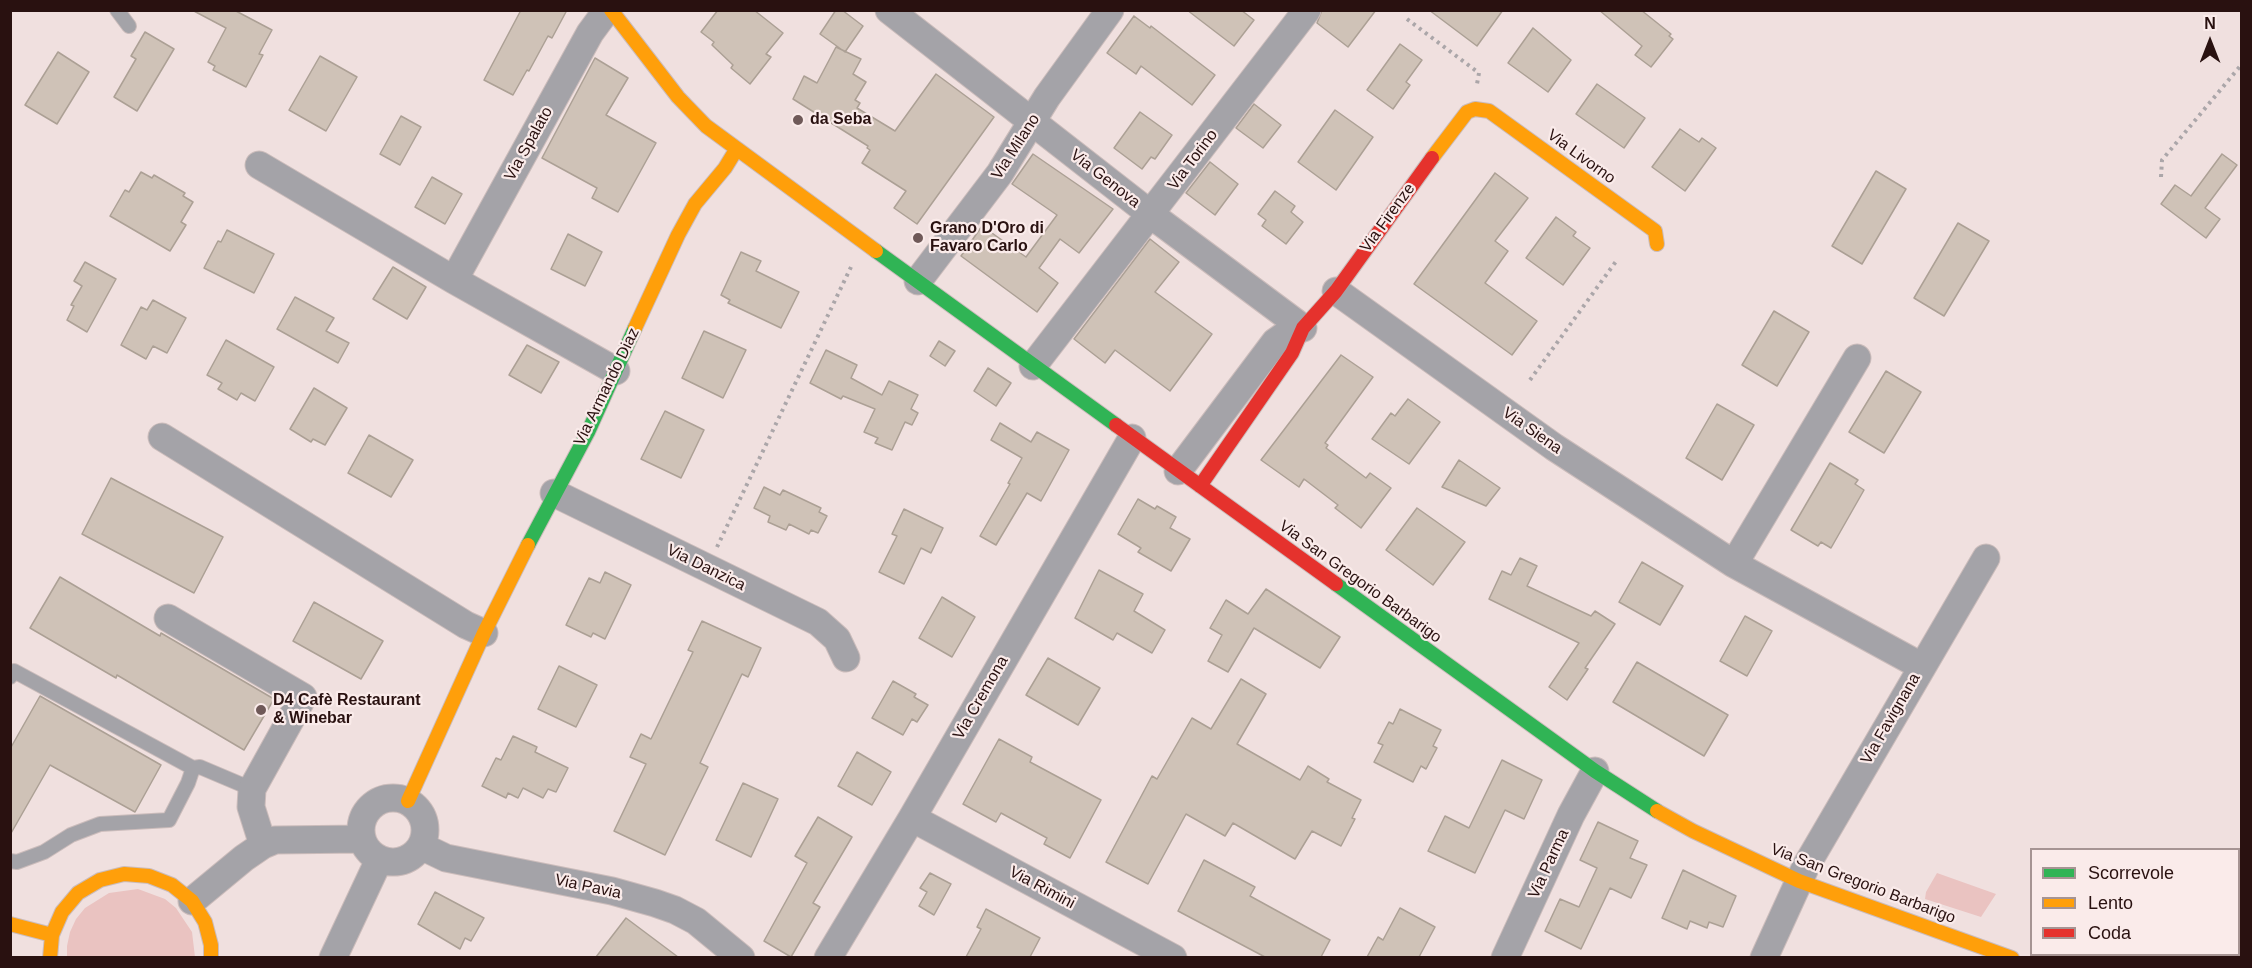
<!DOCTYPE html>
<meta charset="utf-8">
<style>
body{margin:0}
#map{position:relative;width:2252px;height:968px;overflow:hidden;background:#f0e0df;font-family:Arial,sans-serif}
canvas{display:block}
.frame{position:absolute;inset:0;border:12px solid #291110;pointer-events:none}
.legend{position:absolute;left:2030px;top:848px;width:210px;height:108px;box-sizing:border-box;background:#faebea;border:2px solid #a69493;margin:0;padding:8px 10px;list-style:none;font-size:18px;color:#291110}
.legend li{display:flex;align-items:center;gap:12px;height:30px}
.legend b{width:30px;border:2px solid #a69493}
.north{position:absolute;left:2180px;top:12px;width:60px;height:60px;-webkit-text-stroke:4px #faebea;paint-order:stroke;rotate:0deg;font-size:16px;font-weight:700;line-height:24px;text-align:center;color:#291110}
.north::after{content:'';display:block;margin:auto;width:21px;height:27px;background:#291110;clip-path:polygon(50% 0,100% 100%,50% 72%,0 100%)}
</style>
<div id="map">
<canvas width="2252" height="968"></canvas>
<div class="frame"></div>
<ul class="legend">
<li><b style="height:8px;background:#30b455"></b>Scorrevole</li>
<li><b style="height:8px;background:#ff9f0a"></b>Lento</li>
<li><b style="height:8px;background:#e5322d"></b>Coda</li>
</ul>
<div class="north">N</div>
</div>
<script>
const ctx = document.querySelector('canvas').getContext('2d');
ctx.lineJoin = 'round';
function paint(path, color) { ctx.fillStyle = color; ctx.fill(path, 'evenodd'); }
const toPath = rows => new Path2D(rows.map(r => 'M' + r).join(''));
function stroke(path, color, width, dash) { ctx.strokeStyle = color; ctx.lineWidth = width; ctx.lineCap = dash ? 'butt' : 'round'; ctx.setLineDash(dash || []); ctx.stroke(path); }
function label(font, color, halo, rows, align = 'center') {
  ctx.font = font + ' Arial,sans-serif'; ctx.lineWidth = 4.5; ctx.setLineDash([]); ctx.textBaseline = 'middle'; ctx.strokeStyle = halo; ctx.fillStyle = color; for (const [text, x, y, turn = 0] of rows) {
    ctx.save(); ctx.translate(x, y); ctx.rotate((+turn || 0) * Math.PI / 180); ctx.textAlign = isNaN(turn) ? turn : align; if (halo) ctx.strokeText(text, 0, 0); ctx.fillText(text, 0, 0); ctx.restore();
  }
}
paint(toPath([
 [1937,873,1996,894,1981,917,1925,899,1926,892],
 [138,889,165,899,176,908,192,932,195,957,67,958,67,946,70,932,76,919,85,908,109,893]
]), '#eac3c1');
const building = toPath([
 [192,10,234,10,272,30,259,54,263,55,246,87,213,70,215,66,208,62,226,28,192,10],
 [521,10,567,10,552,38,548,36,529,71,527,70,513,95,484,80,521,10],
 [718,10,754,10,783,33,766,54,771,57,750,84,731,68,733,65,712,45,714,42,701,32,718,10],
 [836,10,842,10,863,26,845,52,820,34,836,10],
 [1187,10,1241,10,1254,20,1234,46,1187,10],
 [1322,10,1376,10,1348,47,1317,23,1322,10],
 [1429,10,1503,10,1477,46,1429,10],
 [1599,10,1641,10,1671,34,1669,36,1673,39,1651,67,1635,55,1642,46,1599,10],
 [1134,16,1150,28,1151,26,1215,75,1192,105,1141,66,1136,74,1107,53,1134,16],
 [1533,28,1571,60,1548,92,1508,63,1533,28],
 [145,32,174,49,137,111,114,97,136,59,131,56,145,32],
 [1400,44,1422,60,1406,82,1410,85,1393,109,1367,90,1400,44],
 [836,47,861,59,853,74,866,82,855,100,860,103,857,108,895,131,936,74,994,117,917,224,894,208,906,191,862,163,870,150,867,148,868,146,793,99,804,76,817,83,836,47],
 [58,52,89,72,57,124,25,105,58,52],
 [320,56,357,77,326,131,289,110,320,56],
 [595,58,628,78,606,115,656,143,618,212,592,198,597,188,542,158,595,58],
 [1597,84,1645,118,1624,148,1576,114,1597,84],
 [1254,104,1281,125,1263,148,1236,128,1254,104],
 [1335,110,1373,137,1336,190,1298,162,1335,110],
 [1140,112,1172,135,1155,159,1151,157,1142,169,1114,148,1140,112],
 [401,116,421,127,400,165,380,154,401,116],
 [1680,129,1699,142,1702,138,1716,148,1685,191,1652,167,1680,129],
 [1033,154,1113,209,1079,253,1060,239,1039,268,1058,283,1037,312,961,256,982,226,1026,257,1057,215,1012,184,1033,154],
 [2222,154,2237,165,2205,208,2220,219,2206,238,2161,204,2175,185,2191,196,2222,154],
 [1210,162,1238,184,1215,215,1186,193,1210,162],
 [1876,171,1906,189,1862,264,1832,246,1876,171],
 [141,172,152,178,154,175,185,193,183,196,193,202,181,222,186,225,170,251,110,216,125,190,129,192,141,172],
 [1495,173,1528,198,1495,241,1508,251,1485,283,1537,321,1512,355,1414,284,1495,173],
 [432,177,462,194,445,224,415,207,432,177],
 [1275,191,1295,206,1291,212,1303,222,1286,244,1262,226,1266,220,1258,214,1275,191],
 [1556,217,1576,232,1573,236,1590,248,1563,285,1526,258,1556,217],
 [1958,223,1989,241,1944,316,1914,298,1958,223],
 [227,230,274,254,254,293,204,268,218,241,221,242,227,230],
 [568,234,602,252,585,286,551,269,568,234],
 [1150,239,1179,262,1155,292,1212,334,1170,391,1115,350,1105,363,1074,339,1150,239],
 [741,252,761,261,756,271,799,292,781,328,728,303,730,300,721,295,741,252],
 [85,262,116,279,87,332,67,320,74,306,71,305,82,286,74,281,85,262],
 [393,267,426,287,407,319,373,299,393,267],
 [295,297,334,318,326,331,349,343,338,363,277,329,295,297],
 [153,300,186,318,167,353,153,346,146,359,121,345,141,307,147,310,153,300],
 [1774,311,1809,332,1777,386,1742,365,1774,311],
 [704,331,746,350,723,398,682,378,704,331],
 [226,340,274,367,255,401,241,393,237,400,218,389,222,383,207,375,226,340],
 [939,341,955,351,945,366,930,356,939,341],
 [527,345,559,362,541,393,509,375,527,345],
 [826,350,857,365,851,378,882,395,889,381,918,395,911,409,918,413,912,425,905,422,892,450,875,443,878,438,864,432,875,409,843,396,841,399,810,383,826,350],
 [1341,355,1373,377,1325,443,1328,445,1326,448,1366,478,1370,473,1391,488,1361,528,1335,508,1338,505,1304,479,1299,487,1261,460,1341,355],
 [988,368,1011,383,996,406,974,391,988,368],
 [1886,371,1921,392,1884,453,1849,432,1886,371],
 [314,388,347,408,325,445,313,439,311,442,290,429,314,388],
 [1408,399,1440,422,1409,464,1372,439,1391,413,1395,416,1408,399],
 [1717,404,1754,425,1722,480,1686,458,1717,404],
 [665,411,704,430,681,478,641,459,665,411],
 [1000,423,1031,442,1037,432,1069,450,1041,501,1027,493,996,545,980,536,1010,484,1008,483,1022,458,991,440,1000,423],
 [369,435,413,460,391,497,348,473,369,435],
 [1459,460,1500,488,1486,506,1442,487,1459,460],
 [1830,463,1858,480,1855,484,1864,490,1831,548,1821,542,1818,546,1791,530,1830,463],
 [111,478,223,537,194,593,82,534,111,478],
 [764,487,780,495,783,490,821,508,819,512,827,516,818,533,811,530,809,534,789,524,786,530,768,522,770,516,754,508,764,487],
 [1138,499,1155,509,1157,506,1176,517,1170,528,1190,539,1171,571,1138,552,1141,548,1118,534,1138,499],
 [1417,508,1465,542,1433,585,1386,550,1417,508],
 [904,509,943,528,931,553,921,548,904,584,879,572,897,536,892,534,904,509],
 [1520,558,1537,566,1527,586,1591,616,1595,611,1615,624,1585,668,1588,669,1567,700,1549,687,1579,643,1489,599,1502,571,1511,575,1520,558],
 [1642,562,1683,586,1660,625,1619,602,1642,562],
 [1099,570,1143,594,1134,611,1165,630,1152,653,1117,633,1113,640,1075,618,1099,570],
 [605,572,631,585,605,639,593,633,591,637,566,625,589,578,600,583,605,572],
 [60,577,160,636,161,633,274,699,244,750,117,675,116,678,30,628,60,577],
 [1266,589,1340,637,1320,668,1254,628,1228,672,1208,661,1222,635,1210,628,1226,600,1248,614,1266,589],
 [942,597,975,617,952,657,919,638,942,597],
 [314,602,383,641,361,679,293,641,314,602],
 [1745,616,1772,631,1747,676,1720,661,1745,616],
 [702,621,761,648,748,677,742,674,700,763,708,767,665,855,614,831,646,764,630,757,641,734,651,739,693,652,688,650,702,621],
 [1048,658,1100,688,1078,725,1026,695,1048,658],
 [1637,662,1728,715,1704,756,1613,702,1637,662],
 [559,666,597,685,576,727,538,709,559,666],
 [1241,679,1266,694,1237,744,1300,780,1308,766,1329,779,1327,782,1361,800,1352,818,1355,819,1341,846,1312,831,1295,859,1233,823,1225,836,1186,814,1148,884,1106,862,1152,776,1157,779,1192,718,1211,729,1241,679],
 [893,681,916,694,914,697,928,705,917,722,912,719,903,735,872,718,893,681],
 [40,696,161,765,135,812,50,765,10,835,10,749,40,696],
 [1400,709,1441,730,1433,746,1437,748,1426,769,1421,766,1413,782,1374,762,1383,745,1378,743,1389,722,1393,724,1400,709],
 [513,736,537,747,535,752,568,768,556,792,548,789,543,798,523,788,518,798,508,793,506,798,482,786,496,758,501,760,513,736],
 [999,739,1032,757,1030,762,1101,800,1070,858,1044,844,1047,838,1001,813,996,822,963,804,999,739],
 [857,752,891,772,872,805,838,786,857,752],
 [1502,760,1542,780,1524,819,1505,810,1475,873,1428,851,1445,816,1469,828,1502,760],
 [743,783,778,799,751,857,716,840,743,783],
 [818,817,852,837,813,903,820,907,791,957,764,941,807,863,795,856,818,817],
 [1598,822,1638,841,1630,858,1647,865,1631,898,1610,888,1581,949,1545,931,1560,899,1579,907,1597,868,1580,860,1598,822],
 [1204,860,1255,887,1250,896,1330,940,1321,957,1265,957,1178,911,1204,860],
 [1683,870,1736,896,1723,927,1709,922,1707,928,1690,921,1687,929,1662,918,1683,870],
 [930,873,951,884,934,915,919,906,927,892,920,888,930,873],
 [435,892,484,918,471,941,465,938,460,949,418,924,435,892],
 [1400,908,1435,927,1419,957,1367,957,1378,937,1383,940,1400,908],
 [986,909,1040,938,1030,957,966,957,981,929,977,927,986,909],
 [626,918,678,957,596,957,626,918]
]);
paint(building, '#cfc2b7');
stroke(building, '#aca095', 1.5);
const lane = toPath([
 [117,10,129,26],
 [10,677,14,671,193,768],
 [10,861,17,862,44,852,71,835,100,824,169,820,188,783,193,768,200,767,252,789]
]);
const street = toPath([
 [889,10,1162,223,1303,328],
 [259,165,454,280,616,371],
 [454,280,590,33,607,10],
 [918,281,1000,173,1047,97,1110,10],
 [1336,291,1554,447,1734,564,1921,666],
 [1033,366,1307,10],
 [162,437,466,625,484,633],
 [1178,471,1275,342,1285,335,1303,328],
 [554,493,818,622,837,639,846,658],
 [1734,564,1857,358],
 [168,618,303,697,252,789,251,807,263,845],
 '361 830a32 32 0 1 1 64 0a32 32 0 1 1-64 0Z',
 [912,818,1173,958],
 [421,846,446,858,612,891,655,903,675,910,696,921,741,958],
 [192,901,244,858,263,845,275,840,361,839],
 [333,958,379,860],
 [828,958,912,818,1132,438],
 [1505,958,1571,815,1595,771],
 [1764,958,1806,866,1986,558]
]);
const fast = toPath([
 [876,251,1116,425],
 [528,545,588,432,635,328],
 [1336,584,1595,771,1657,811]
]);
const slow = toPath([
 [611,10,678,97,706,126,876,251],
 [1432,158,1467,112,1475,109,1489,111,1655,231,1657,244],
 [635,328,678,235,695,204,725,168,736,150],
 [408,801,484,633,528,545],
 [1657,811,1693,831,1799,881,2012,958],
 [10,924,52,935],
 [50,958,52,935,62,912,78,893,100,880,124,874,149,876,172,885,192,901,205,922,211,945,211,958]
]);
const jam = toPath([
 [1116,425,1336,584],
 [1200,486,1292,353,1303,328,1336,291,1432,158]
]);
stroke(lane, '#cbbcbb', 16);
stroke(street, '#cbbcbb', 29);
stroke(fast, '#cbbcbb', 16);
stroke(slow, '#cbbcbb', 16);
stroke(jam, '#cbbcbb', 16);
stroke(toPath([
 [1407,19,1479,73,1477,84],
 [2161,177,2162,160,2242,64],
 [1530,380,1617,260],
 [717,547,851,267],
 [2052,954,2061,958]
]), '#aba6a9', 4, [3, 4.5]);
stroke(lane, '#a4a3a8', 14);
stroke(street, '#a4a3a8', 27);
stroke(fast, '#30b455', 14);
stroke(slow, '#ff9f0a', 14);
stroke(jam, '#e5322d', 14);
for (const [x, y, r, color] of [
 [798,120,6,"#6f5958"],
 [918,238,6,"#6f5958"],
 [261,710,6,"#6f5958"]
]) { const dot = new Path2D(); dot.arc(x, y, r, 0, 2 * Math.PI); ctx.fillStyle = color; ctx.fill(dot); stroke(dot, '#faebea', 2); }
label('bold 16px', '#291110', '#faebea', [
 ["da Seba",810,120],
 ["Grano D'Oro di",930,229],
 ["Favaro Carlo",930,247],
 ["D4 Cafè Restaurant",273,701],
 ["& Winebar",273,719]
], 'left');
label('16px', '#291110', '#faebea', [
 ["Via Spalato",529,144,-61],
 ["Via Milano",1016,147,-57],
 ["Via Livorno",1581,157,36],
 ["Via Torino",1193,160,-53],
 ["Via Genova",1105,179,38],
 ["Via Firenze",1388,218,-54],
 ["Via Armando Diaz",607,387,-64],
 ["Via Siena",1532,431,35],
 ["Via Danzica",706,568,26],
 ["Via San Gregorio Barbarigo",1360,582,36],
 ["Via Cremona",981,698,-60],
 ["Via Favignana",1891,719,-60],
 ["Via Parma",1549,864,-65],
 ["Via San Gregorio Barbarigo",1863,884,21],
 ["Via Pavia",588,887,12],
 ["Via Rimini",1042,888,28]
]);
</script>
